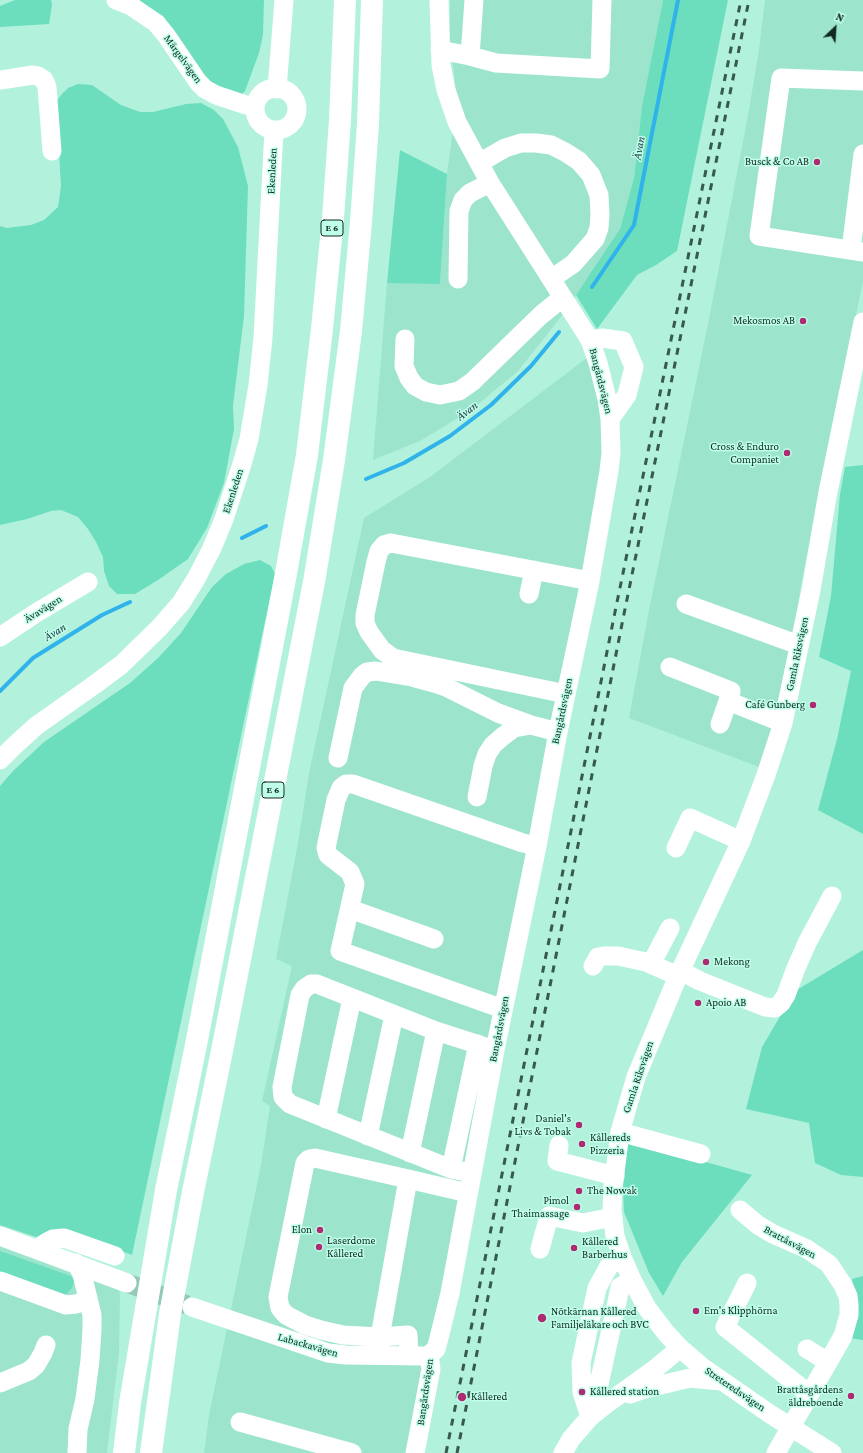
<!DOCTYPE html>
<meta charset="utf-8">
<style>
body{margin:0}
#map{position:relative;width:863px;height:1453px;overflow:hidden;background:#b2f2dc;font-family:"Crimson Pro",serif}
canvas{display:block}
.north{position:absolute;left:815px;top:8px;width:40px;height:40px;-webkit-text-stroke:3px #bfffe9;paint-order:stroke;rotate:25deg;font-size:11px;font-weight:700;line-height:16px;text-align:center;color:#102922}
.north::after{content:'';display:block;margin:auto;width:14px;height:18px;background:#102922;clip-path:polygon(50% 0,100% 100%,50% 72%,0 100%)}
</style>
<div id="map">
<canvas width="863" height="1453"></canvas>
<div class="north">N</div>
</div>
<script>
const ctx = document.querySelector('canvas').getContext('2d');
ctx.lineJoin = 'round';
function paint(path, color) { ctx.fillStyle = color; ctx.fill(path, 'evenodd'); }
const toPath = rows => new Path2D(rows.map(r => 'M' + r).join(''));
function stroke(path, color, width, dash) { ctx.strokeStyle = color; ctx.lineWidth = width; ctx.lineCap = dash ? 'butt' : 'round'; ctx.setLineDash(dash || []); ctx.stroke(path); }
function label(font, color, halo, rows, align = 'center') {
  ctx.font = font + ' "Crimson Pro",serif'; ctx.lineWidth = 3; ctx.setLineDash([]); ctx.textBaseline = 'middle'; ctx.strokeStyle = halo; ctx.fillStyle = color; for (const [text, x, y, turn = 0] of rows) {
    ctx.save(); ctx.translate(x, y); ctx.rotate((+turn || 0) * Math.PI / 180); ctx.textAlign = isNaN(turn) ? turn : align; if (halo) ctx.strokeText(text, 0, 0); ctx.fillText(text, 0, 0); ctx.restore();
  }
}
paint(toPath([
 [450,0,663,0,642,106,634,178,620,229,601,260,557,322,518,371,471,410,420,441,373,460,387,283,440,283,447,174,457,100,450,39],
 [765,0,863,0,863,281,818,498,801,585,793,641,762,768,629,718,649,610,709,319,749,110,759,49],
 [588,357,603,416,604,452,598,492,412,1453,204,1453,209,1415,261,1165,270,1106,262,1101,292,966,276,959,298,843,309,773,364,518,430,477],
 [0,1240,117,1282,120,1295,119,1353,107,1453,0,1453]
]), '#9de4cd');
paint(toPath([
 [15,0,51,0,52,5,49,24,0,27,0,6],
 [138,0,264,0,263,35,259,53,245,91,241,95,231,94,201,76,164,17],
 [663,0,728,0,677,251,656,265,637,275,597,329,576,295,620,229,634,178,642,106],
 [78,84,92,85,121,105,140,112,153,112,186,104,201,103,214,110,223,119,238,147,248,186,244,316,233,406,234,429,224,483,207,528,188,559,158,580,135,594,117,594,109,586,104,571,103,557,96,542,88,529,78,517,61,510,51,511,27,519,0,525,0,226,7,228,31,225,44,220,58,207,61,186,56,102,61,95,68,88],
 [400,150,447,174,440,284,387,283],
 [863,465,863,834,818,810,837,739,851,671,819,657,831,596,840,494,845,467],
 [260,560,271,566,275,574,132,1255,62,1229,36,1237,0,1225,0,786,13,771,44,742,130,683,158,658,181,633,212,587,226,574,244,564],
 [863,950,863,1177,841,1175,815,1163,809,1123,746,1109,762,1047,795,991],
 [628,1144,713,1164,752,1175,682,1262,663,1296,649,1273,624,1212,623,1187],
 [0,1251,71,1276,74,1281,72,1288,65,1295,0,1273],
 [863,1276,863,1340,848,1338,854,1293,852,1279]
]), '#6cdebd');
stroke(toPath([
 [592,287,634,225,678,0],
 [366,479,404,463,450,436,491,405,531,366,559,332],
 [242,538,266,526],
 [0,691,33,658,102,615,130,602]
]), '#30b3eb', 4);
stroke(toPath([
 [127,1283,187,1305]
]), '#92cab7', 19, [19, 10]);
stroke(toPath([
 [116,0,131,6,156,23,166,35,198,82,205,89,216,95,246,105,255,106],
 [440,50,470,56,496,63,600,69,602,0],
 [470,56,474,0],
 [0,80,33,75,38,76,44,80,47,87,52,151],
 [863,81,781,78,759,236,863,252],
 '255 109a21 21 0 1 1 42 0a21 21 0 1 1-42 0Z',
 [277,89,284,0],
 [479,163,505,148,521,143,536,143,551,145,565,152,579,161,591,175,599,195,600,215,599,228,595,239,573,264,551,279],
 [851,250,863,154],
 [458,279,459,211,463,200,470,193,490,183],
 [405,339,404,366,409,378,415,386,426,392,440,395,459,391,472,382,541,315,562,298],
 [590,340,602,338,623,341,634,367,627,395,610,419],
 [529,594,534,570],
 [686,604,799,645],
 [0,637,36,613,88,582],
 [670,667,731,691,728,701,783,723],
 [566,694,393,658,382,650,369,632,365,623,365,615,376,562,379,551,384,545,391,543,590,581],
 [720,724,728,701],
 [338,758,353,688,362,676,367,672,376,671,412,677,434,683,446,687,498,713,531,725,558,732],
 [0,760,14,746,36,726,94,685,121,665,159,628,181,603,196,579,212,548,224,519,242,464,249,439,258,385,263,338,274,130],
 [477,797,483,766,487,754,493,745,502,737,514,728,531,725],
 [676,848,690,818,741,841],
 [350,909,434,939],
 [651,964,670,928],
 [593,966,598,957,604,956,618,956,646,962,678,976],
 [681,971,700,981,765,1007,775,1008,781,1003,786,995,796,968,807,943,832,896],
 [503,1009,340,951,355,884,350,872,328,855,326,848,336,800,341,788,346,784,353,784,523,843,537,846],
 [326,1119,352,998],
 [620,1132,701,1154],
 [368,1136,394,1015],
 [559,1145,557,1161,615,1176],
 [410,1153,436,1031],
 [451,1169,478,1044],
 [472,1173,451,1169,290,1104,283,1097,282,1087,300,995,304,989,311,984,317,984,436,1031,495,1050],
 [408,1179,315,1158,309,1159,305,1163,278,1297,280,1308,286,1315,305,1325,321,1330,343,1335,380,1337,408,1335,409,1356],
 [740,1210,758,1225,773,1234,807,1249,829,1264,843,1285,848,1296,849,1305,849,1315,843,1336,776,1453],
 [0,1236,127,1283],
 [37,1249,47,1242,53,1239,64,1238,115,1256],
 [540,1249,549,1216,583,1223,613,1217],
 [76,1263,82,1274,92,1315,92,1329,90,1360,85,1399,78,1429,77,1453],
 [0,1281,66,1305,76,1304,88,1300],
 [747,1283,725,1327,809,1394],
 [192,1307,328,1353,346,1355,422,1356],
 [380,1348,380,1337,408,1179,468,1193],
 [807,1349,828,1362],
 [429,1355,436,1349,439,1338,450,1293,495,1050,537,846,558,732,590,581,609,471,611,453,610,419,607,399,598,363,590,340,490,183,457,122,446,90,441,65,439,0],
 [0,1383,29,1371,36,1365,43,1353,46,1345],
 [630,1394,648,1388,690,1378,721,1381],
 [605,1405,597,1393,617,1302,620,1287,632,1280],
 [590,1417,582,1392,581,1363,584,1349,597,1288,609,1266,622,1257],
 [240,1422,352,1453],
 [415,1453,431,1369,429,1355],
 [563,1453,571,1439,590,1417,605,1405,655,1369,680,1348],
 [832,1453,770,1414,702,1367,680,1348,666,1333,647,1308,632,1280,622,1257,615,1236,612,1210,613,1187,620,1132,636,1077,678,976,741,841,766,775,783,723,811,590,828,492,863,322]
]), '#fff', 19);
stroke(toPath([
 [124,1453,130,1403,166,1190,196,1045,285,579,307,455,322,329,333,218,340,120,345,0],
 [151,1453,170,1314,192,1197,222,1051,314,582,334,460,351,331,361,222,368,124,372,0]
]), '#fff', 22);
stroke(toPath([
 [446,1453,615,612,741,0],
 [457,1453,624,614,749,0]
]), '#37594f', 3, [7, 7]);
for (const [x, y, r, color] of [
 [817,162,4,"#ae2a73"],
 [803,321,4,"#ae2a73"],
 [787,453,4,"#ae2a73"],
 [813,705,4,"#ae2a73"],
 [706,962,4,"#ae2a73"],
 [698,1003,4,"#ae2a73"],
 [579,1125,4,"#ae2a73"],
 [582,1144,4,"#ae2a73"],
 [579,1191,4,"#ae2a73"],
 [577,1207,4,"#ae2a73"],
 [320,1230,4,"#ae2a73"],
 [319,1247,4,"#ae2a73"],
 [574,1248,4,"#ae2a73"],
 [696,1311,4,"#ae2a73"],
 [542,1318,5,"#ae2a73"],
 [582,1392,4,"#ae2a73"],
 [851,1396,4,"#ae2a73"],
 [462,1397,5,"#ae2a73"]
]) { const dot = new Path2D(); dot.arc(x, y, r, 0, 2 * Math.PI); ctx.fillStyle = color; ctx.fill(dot); stroke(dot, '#bfffe9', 1.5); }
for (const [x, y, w] of [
 [332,228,22],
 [273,790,22]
]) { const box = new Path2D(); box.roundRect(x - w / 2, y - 8, w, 16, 3); ctx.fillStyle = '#bfffe9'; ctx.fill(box); stroke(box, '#102922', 1); }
label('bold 10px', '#102922', null, [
 ["E 6",332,228],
 ["E 6",273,790]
]);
label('11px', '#102922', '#bfffe9', [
 ["Märgelvägen",183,59,54],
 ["Ekenleden",272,171,-87],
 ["Bangårdsvägen",601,381,76],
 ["Ekenleden",233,491,-72],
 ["Ävavägen",43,609,-32],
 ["Gamla Riksvägen",797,654,-78],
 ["Bangårdsvägen",562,711,-78],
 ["Bangårdsvägen",499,1029,-79],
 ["Gamla Riksvägen",638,1077,-71],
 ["Brattåsvägen",790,1242,28],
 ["Labackavägen",308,1345,16],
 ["Streteredsvägen",735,1389,34],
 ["Bangårdsvägen",425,1392,-82]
]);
label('11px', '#102922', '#bfffe9', [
 ["Busck & Co AB",809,162,"right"],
 ["Mekosmos AB",795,321,"right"],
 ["Cross & Enduro",779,447,"right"],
 ["Companiet",779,460,"right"],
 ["Café Gunberg",805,705,"right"],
 ["Mekong",714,962],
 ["Apoio AB",706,1003],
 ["Daniel's",571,1119,"right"],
 ["Livs & Tobak",571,1132,"right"],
 ["Kållereds",590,1138],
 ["Pizzeria",590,1151],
 ["The Nowak",587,1191],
 ["Pimol",569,1201,"right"],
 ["Thaimassage",569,1214,"right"],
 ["Elon",312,1230,"right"],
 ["Laserdome",327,1241],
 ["Kållered",327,1254],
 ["Kållered",582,1242],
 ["Barberhus",582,1255],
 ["Em's Klipphörna",704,1311],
 ["Nötkärnan Kållered",551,1312],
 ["Familjeläkare och BVC",551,1325],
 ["Brattåsgårdens",843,1390,"right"],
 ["äldreboende",843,1403,"right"],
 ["Kållered station",590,1392],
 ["Kållered",471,1397]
], 'left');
label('italic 12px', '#27414f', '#bfffe9', [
 ["Ävan",639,148,-79],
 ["Ävan",467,411,-37],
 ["Ävan",55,632,-32]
]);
</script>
